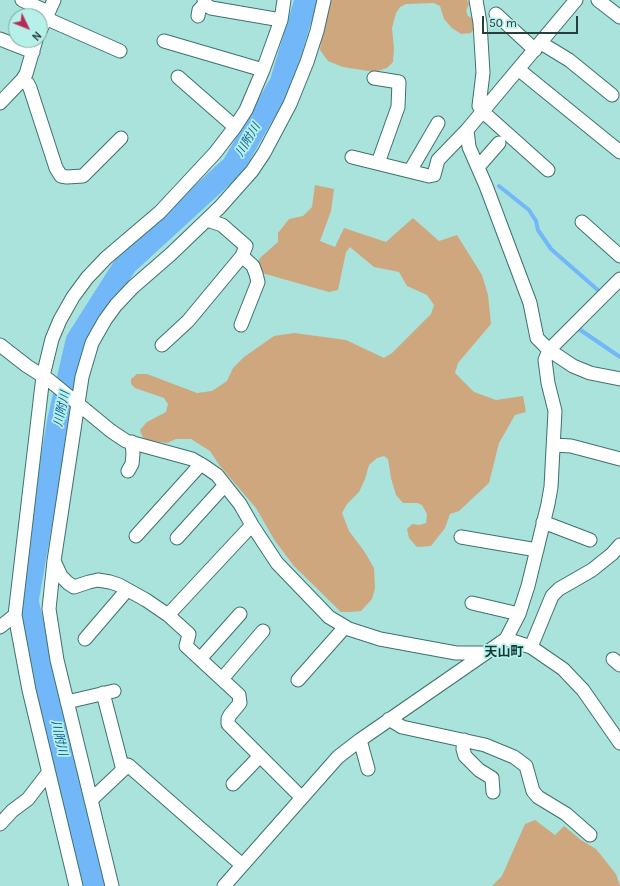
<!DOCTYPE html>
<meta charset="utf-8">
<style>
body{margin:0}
#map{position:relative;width:620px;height:886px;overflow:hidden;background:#aae2dc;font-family:Karla,sans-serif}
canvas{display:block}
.north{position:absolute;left:8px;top:8px;width:40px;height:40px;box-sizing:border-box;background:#b7efe9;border:1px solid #7da8a4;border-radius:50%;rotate:133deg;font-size:11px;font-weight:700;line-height:16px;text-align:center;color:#273e3c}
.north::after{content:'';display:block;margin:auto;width:14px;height:18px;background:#ba2a57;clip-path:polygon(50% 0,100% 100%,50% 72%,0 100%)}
.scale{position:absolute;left:482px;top:16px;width:96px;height:18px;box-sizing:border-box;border:2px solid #273e3c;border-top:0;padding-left:5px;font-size:12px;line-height:14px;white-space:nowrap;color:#273e3c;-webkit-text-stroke:3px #b7efe9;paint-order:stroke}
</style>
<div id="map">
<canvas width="620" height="886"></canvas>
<div class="north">N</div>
<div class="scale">50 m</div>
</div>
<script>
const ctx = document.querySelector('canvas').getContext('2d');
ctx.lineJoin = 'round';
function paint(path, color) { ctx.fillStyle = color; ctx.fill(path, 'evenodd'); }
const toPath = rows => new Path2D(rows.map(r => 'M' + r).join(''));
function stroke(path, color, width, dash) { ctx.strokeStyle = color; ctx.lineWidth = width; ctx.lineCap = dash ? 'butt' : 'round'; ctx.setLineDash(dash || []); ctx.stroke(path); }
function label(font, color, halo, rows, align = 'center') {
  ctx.font = font + ' Karla,"Noto Sans JP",sans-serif'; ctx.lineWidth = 3.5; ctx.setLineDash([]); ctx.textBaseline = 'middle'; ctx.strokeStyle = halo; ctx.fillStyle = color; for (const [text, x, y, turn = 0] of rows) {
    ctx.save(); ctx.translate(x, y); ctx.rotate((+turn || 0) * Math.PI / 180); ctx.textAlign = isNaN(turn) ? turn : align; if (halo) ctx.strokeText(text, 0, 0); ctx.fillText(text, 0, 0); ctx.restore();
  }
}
paint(toPath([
 [328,0,467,0,469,4,466,11,468,16,474,19,475,27,471,33,461,34,452,28,444,19,440,6,434,3,406,4,400,7,396,13,392,28,394,49,393,62,387,68,375,72,343,67,328,61,320,50,324,23],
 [315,185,334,189,331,211,320,241,335,247,344,228,386,242,413,218,439,241,457,235,482,275,488,295,491,324,458,363,455,373,474,392,496,400,523,396,526,412,515,415,499,443,489,483,459,511,450,514,445,528,431,546,417,547,409,538,407,529,412,524,420,525,426,523,427,514,422,505,417,503,403,503,396,495,391,478,388,459,384,456,377,458,369,465,365,479,359,492,347,504,342,513,349,531,364,551,374,568,375,588,372,599,361,611,350,612,341,612,294,566,275,541,256,508,220,466,210,451,191,439,176,439,167,443,146,440,142,436,140,430,147,422,166,412,168,404,164,398,135,388,131,384,131,379,137,374,147,374,197,393,212,391,227,381,233,368,244,357,274,336,294,333,346,340,384,358,392,353,431,314,434,305,427,295,407,286,399,272,374,267,350,247,346,252,338,290,329,292,262,273,255,266,261,257,278,242,278,233,289,219,303,216,312,207],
 [535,820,555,835,564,826,581,840,596,849,616,874,620,886,492,886,502,876,525,824]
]), '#cea77e');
stroke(toPath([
 [499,186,529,210,536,221,538,230,551,249,600,292,598,295],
 [576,327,620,357]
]), '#72b8f9', 4);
stroke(toPath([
 [94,886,27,601,59,419,77,341,126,264,233,166,281,83,306,0]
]), '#72b8f9', 23);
const minor = toPath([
 [22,0,48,12],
 [204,0,205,4,211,8,281,20],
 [476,0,480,23,483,73,479,106,482,111,548,170],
 [576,0,467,130,469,147,486,186,530,303,537,338,549,350,573,366,590,373,620,379],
 [598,0,620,17],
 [496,14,535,50],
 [198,16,199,10,205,4],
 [45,18,120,51],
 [40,31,54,0],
 [0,39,33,52],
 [164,41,263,70],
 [541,43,569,60,612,95],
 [518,69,620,152],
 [178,77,235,127],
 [374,78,399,82,398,107,378,163],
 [22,80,28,84,30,88,56,168,61,176,67,177,83,176,121,138],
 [0,103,22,80,26,74,36,40],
 [352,157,429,176,434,175,438,160,467,130],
 [478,167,499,143],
 [410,171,438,123],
 [582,222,620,256],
 [241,325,258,282,256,274,253,266,242,256],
 [0,345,27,366,49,380,111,431,126,441,192,459,204,466,217,475,240,504,252,525,277,563,329,617,349,629,380,639,456,653,484,653],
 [162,345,188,321,242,256,246,246,222,225,207,220],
 [554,445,571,446,620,459],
 [128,471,132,464,133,454,132,442],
 [543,522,590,540],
 [136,536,201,464],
 [461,537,537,550],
 [177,538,225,485],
 [54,561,61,576,68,583,74,587,89,582,98,580,110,582,119,585,146,600,168,615,189,634,186,646,239,695,240,703,230,715,228,719,228,724,302,798],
 [472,603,519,614],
 [168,615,252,525],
 [0,627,15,615],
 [85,639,127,590],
 [506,639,531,647,563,669,583,690,620,743],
 [531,647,552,596,559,589,592,570,612,554,620,545],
 [200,659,240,614],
 [613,659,620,665],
 [222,679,263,631],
 [298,680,345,627],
 [103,693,123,770],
 [67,702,114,691],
 [389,719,402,727,485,745,514,757,526,766,533,791,538,797,566,814,590,835],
 [360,740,368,769],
 [464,740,463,749,465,756,479,770,492,778,493,792],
 [233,784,260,756],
 [91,800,128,765,242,865],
 [0,824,12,811,28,799,48,773],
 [76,886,29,690,15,615,43,376,52,339,60,320,73,297,87,278,106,258,160,212,215,153,235,127,246,110,263,70,281,20,284,0],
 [112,886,57,660,49,609,54,561,82,377,92,343,105,320,116,305,133,287,171,254,220,207,252,171,264,153,290,104,307,62,317,31,324,0],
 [224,886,338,757,360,740,506,639,519,614,528,586,548,504,551,487,555,411,548,383,545,360,549,350,620,279]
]);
stroke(minor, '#3d726d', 15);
stroke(minor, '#fff', 13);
label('italic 12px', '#0a5b95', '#b7efe9', [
 ["川附川",248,140,-59],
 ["川附川",62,409,-78],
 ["川附川",59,738,77]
]);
label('bold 13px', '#103b38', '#b7efe9', [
 ["天山町",504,652]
]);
</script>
